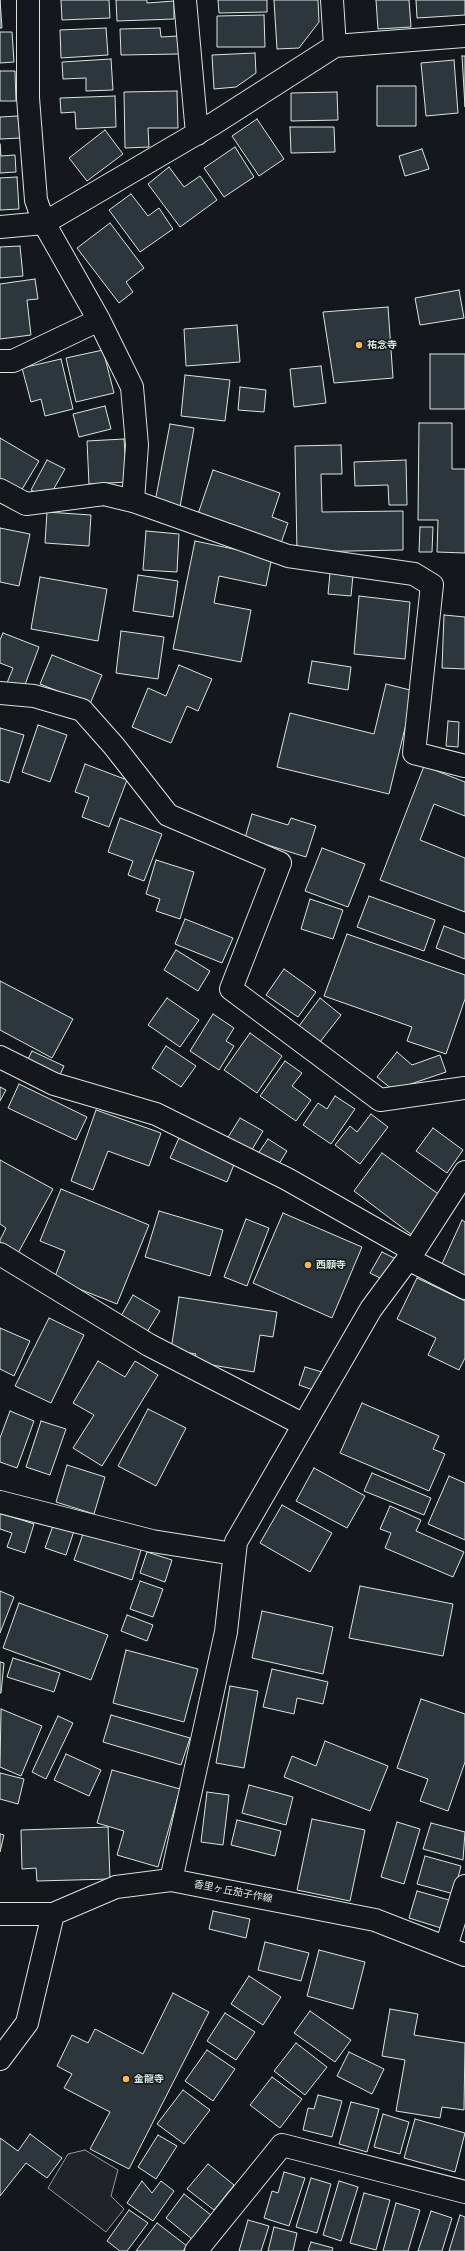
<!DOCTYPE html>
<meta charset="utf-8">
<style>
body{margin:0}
canvas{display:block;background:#14181c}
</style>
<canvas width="465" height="2251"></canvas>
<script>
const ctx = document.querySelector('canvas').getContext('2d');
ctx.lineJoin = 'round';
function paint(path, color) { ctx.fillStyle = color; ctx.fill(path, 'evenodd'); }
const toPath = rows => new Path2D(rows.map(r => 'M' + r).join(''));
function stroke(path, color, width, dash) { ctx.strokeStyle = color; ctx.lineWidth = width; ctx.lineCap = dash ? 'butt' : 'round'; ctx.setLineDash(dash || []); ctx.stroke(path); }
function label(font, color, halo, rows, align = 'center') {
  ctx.font = font + ' "DM Sans","Noto Sans JP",sans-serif'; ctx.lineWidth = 3; ctx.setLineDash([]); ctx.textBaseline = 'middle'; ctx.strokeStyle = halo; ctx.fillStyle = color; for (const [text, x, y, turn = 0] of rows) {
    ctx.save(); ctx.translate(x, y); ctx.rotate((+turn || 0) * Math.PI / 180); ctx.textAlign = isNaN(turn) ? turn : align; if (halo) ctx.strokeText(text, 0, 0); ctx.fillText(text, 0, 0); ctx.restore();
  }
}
const green = toPath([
 [85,2150,118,2170,111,2196,124,2209,106,2232,48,2188,68,2154,85,2150]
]);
paint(green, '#202428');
stroke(green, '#939e99', 1);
const building = toPath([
 [0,0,2,28,0,28,0,0],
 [61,0,109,0,110,18,62,20,61,0],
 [116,0,147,0,147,3,174,1,174,19,117,21,116,0],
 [218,0,267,0,267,12,219,13,218,0],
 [274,0,318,0,319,22,299,48,277,49,274,0],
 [376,0,409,0,411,27,378,29,376,0],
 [416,0,465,0,465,15,417,18,416,0],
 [264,15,265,47,217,47,217,16,264,15],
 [106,28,108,55,61,58,60,30,106,28],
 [160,28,161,37,178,36,179,54,121,55,120,29,160,28],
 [0,32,12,32,14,62,0,63,0,32],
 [255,53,256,73,236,87,214,89,212,55,255,53],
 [462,56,465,56,465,107,462,56],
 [111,59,113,90,86,91,86,78,63,79,62,62,111,59],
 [454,60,458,113,426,116,421,63,454,60],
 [0,71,15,71,16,101,0,101,0,71],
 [377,86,416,86,416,126,377,126,377,86],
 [177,91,178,128,148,128,149,147,125,148,124,92,177,91],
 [337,92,338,120,291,121,291,93,337,92],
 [115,96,116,127,76,129,75,112,61,113,60,98,115,96],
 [18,116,20,138,0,139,0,117,18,116],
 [257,119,284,159,259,176,232,136,257,119],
 [290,127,334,127,335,152,291,153,290,127],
 [105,130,123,154,87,181,69,158,105,130],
 [0,144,1,156,15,155,16,172,0,173,0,144],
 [235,147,254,177,224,197,204,168,235,147],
 [422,149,429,169,405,176,399,156,422,149],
 [169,167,184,187,200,176,217,200,180,227,148,184,169,167],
 [17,177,19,209,0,210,0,178,17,177],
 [131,194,148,216,159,208,173,229,140,252,109,210,131,194],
 [110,223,144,268,126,282,133,292,119,303,77,248,110,223],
 [20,246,23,276,0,278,0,247,20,246],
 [35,279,38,299,27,300,31,335,0,339,0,284,35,279],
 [459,290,464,318,420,325,415,298,459,290],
 [388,307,393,378,334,383,323,312,388,307],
 [237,325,240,362,186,366,184,329,237,325],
 [103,350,114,393,76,402,66,358,103,350],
 [430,354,465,354,465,409,430,409,430,354],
 [61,359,73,409,45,416,41,399,31,402,22,368,61,359],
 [321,366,326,403,294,407,290,369,321,366],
 [185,375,230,380,225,421,181,416,185,375],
 [240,387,266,390,264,412,238,410,240,387],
 [105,406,111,429,79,437,73,414,105,406],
 [419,423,452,423,452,469,465,469,465,553,437,552,438,520,418,520,419,423],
 [170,424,194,428,180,507,155,502,170,424],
 [0,438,39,461,21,491,0,479,0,438],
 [124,439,127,482,89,484,87,441,124,439],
 [341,445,342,474,321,474,322,512,403,511,403,550,297,552,295,446,341,445],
 [47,460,65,469,48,499,31,490,47,460],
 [406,460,407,505,389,505,388,485,355,486,354,462,406,460],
 [213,470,280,493,272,517,288,523,281,543,198,514,213,470],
 [47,512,91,515,89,546,45,543,47,512],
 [420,527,433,527,432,552,419,552,420,527],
 [0,528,30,534,19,586,0,582,0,528],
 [146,531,179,534,177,572,143,570,146,531],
 [195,541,272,557,266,586,219,576,214,603,251,610,241,662,173,649,195,541],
 [330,573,353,575,351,596,328,594,330,573],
 [138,575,178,581,173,617,133,611,138,575],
 [40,577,107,589,98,641,31,629,40,577],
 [359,596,410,602,405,659,354,654,359,596],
 [444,615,465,617,465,669,442,668,444,615],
 [121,631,164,637,158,679,116,673,121,631],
 [3,633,39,647,23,690,7,683,13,668,0,663,0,640,3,633],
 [52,655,102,675,90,704,40,684,52,655],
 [312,661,351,667,348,690,308,683,312,661],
 [179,665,212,679,198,711,187,706,171,743,132,727,148,688,166,696,179,665],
 [386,684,414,691,389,794,277,767,290,713,374,734,386,684],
 [448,721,459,722,458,747,446,746,448,721],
 [38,725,67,735,50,782,22,772,38,725],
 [0,728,24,735,9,783,0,780,0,728],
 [85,764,127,780,109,827,82,817,89,797,75,792,85,764],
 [424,766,465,782,465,816,434,804,420,840,465,858,465,912,380,880,424,766],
 [252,814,288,825,291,818,316,826,306,857,245,838,252,814],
 [120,818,162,834,144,881,128,875,133,861,108,852,120,818],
 [322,848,365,864,348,907,305,891,322,848],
 [156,860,194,872,180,919,156,911,160,899,146,894,156,860],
 [369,896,435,920,424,951,357,927,369,896],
 [310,899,343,910,333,939,301,929,310,899],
 [185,919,233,938,222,963,175,944,185,919],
 [444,926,465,934,465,959,436,948,444,926],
 [347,934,465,975,465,999,446,1054,407,1041,412,1027,324,996,347,934],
 [176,950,210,971,198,991,164,970,176,950],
 [284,969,316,992,298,1017,266,995,284,969],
 [0,981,73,1019,52,1058,0,1030,0,981],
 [167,998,199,1020,180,1047,148,1025,167,998],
 [320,998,341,1015,320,1042,299,1026,320,998],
 [213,1014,234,1028,226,1041,234,1046,219,1070,190,1051,213,1014],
 [250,1033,282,1056,257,1093,224,1070,250,1033],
 [166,1046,196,1066,181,1087,152,1068,166,1046],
 [32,1051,64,1066,58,1079,26,1063,32,1051],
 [397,1052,412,1065,440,1055,446,1072,393,1090,377,1077,397,1052],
 [285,1061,302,1073,292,1086,311,1100,296,1121,260,1096,285,1061],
 [19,1084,87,1117,76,1140,8,1108,19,1084],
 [0,1087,6,1090,0,1101,0,1087],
 [335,1096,355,1109,331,1144,303,1125,318,1103,327,1109,335,1096],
 [96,1110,161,1133,149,1166,108,1151,93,1190,71,1181,96,1110],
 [371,1114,388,1127,360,1164,335,1145,350,1126,357,1132,371,1114],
 [240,1118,263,1131,250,1153,227,1139,240,1118],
 [433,1128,463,1150,447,1173,416,1151,433,1128],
 [179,1138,235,1162,227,1182,170,1158,179,1138],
 [268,1139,287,1151,277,1167,257,1155,268,1139],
 [382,1153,441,1196,412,1235,354,1191,382,1153],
 [0,1160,53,1189,17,1255,0,1246,0,1240,6,1228,0,1224,0,1160],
 [61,1189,149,1225,117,1304,54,1279,65,1251,40,1241,61,1189],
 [159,1211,223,1230,210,1276,145,1257,159,1211],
 [283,1213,362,1247,332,1318,253,1283,283,1213],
 [246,1219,269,1228,247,1286,224,1277,246,1219],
 [462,1220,465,1222,465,1277,441,1266,462,1220],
 [382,1252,396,1259,384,1280,370,1273,382,1252],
 [417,1278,465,1301,465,1358,459,1370,428,1355,436,1338,397,1319,417,1278],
 [133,1295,160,1311,147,1332,121,1316,133,1295],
 [179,1297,277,1312,273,1337,260,1335,254,1372,194,1362,196,1354,171,1350,179,1297],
 [49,1318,84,1335,51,1403,15,1386,49,1318],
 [0,1328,30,1341,14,1376,0,1369,0,1328],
 [98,1361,125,1377,135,1361,158,1375,102,1466,73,1448,94,1415,73,1403,98,1361],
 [305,1367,322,1372,316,1391,299,1385,305,1367],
 [362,1403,439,1436,433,1449,445,1454,429,1491,340,1453,362,1403],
 [148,1409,186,1428,156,1486,118,1466,148,1409],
 [10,1411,34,1421,17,1468,0,1462,0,1438,10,1411],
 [41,1421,66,1429,50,1475,26,1467,41,1421],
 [67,1465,105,1477,94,1514,56,1502,67,1465],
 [314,1468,365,1496,347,1528,296,1501,314,1468],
 [372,1473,431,1498,424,1515,364,1491,372,1473],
 [449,1476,465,1483,465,1540,428,1524,449,1476],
 [282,1505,332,1533,310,1572,260,1543,282,1505],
 [390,1506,421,1520,416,1531,464,1552,453,1577,385,1548,391,1533,380,1529,390,1506],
 [0,1513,34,1524,25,1553,7,1547,12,1533,0,1529,0,1513],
 [54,1523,74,1531,66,1555,45,1548,54,1523],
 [84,1531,141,1550,132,1580,74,1560,84,1531],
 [147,1552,172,1560,165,1582,140,1573,147,1552],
 [140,1581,163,1589,153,1617,130,1609,140,1581],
 [360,1586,453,1604,443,1656,349,1638,360,1586],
 [0,1591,14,1597,0,1633,0,1591],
 [19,1603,108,1635,91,1680,3,1648,19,1603],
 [262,1611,333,1627,323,1674,252,1658,262,1611],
 [127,1615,153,1625,147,1641,121,1631,127,1615],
 [126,1650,198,1669,184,1722,113,1703,126,1650],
 [13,1658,60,1673,54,1692,7,1677,13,1658],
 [0,1662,4,1663,1,1693,0,1693,0,1662],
 [272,1669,328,1682,323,1704,297,1698,294,1714,263,1707,272,1669],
 [230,1686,258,1691,244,1768,216,1763,230,1686],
 [421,1699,465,1714,465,1762,448,1811,420,1801,428,1779,397,1768,421,1699],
 [1,1709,42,1726,21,1776,0,1767,1,1709],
 [111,1715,190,1738,181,1765,103,1742,111,1715],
 [58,1716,73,1723,46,1779,32,1772,58,1716],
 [325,1741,388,1766,370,1811,284,1777,292,1756,316,1766,325,1741],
 [66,1754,101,1770,89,1796,54,1780,66,1754],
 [112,1770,180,1789,158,1867,117,1855,124,1831,97,1823,112,1770],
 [0,1773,24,1779,18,1804,0,1799,0,1773],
 [249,1785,293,1797,286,1825,242,1813,249,1785],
 [207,1792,229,1795,223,1845,201,1842,207,1792],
 [312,1819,365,1830,350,1901,297,1890,312,1819],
 [237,1820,281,1831,275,1856,231,1845,237,1820],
 [397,1822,420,1829,404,1884,381,1877,397,1822],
 [431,1823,465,1832,463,1860,423,1849,431,1823],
 [108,1827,110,1879,37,1881,36,1868,22,1869,21,1830,108,1827],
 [0,1834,4,1835,0,1852,0,1834],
 [425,1856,461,1866,454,1894,417,1884,425,1856],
 [417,1891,449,1900,441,1928,409,1918,417,1891],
 [213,1911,250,1919,246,1938,209,1929,213,1911],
 [265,1942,309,1953,301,1981,258,1970,265,1942],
 [319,1950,365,1962,353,2009,307,1996,319,1950],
 [249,1976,281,1997,263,2025,231,2004,249,1976],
 [173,1993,209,2012,129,2169,90,2149,110,2112,64,2088,72,2074,57,2066,72,2035,88,2043,95,2029,143,2054,173,1993],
 [390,2009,418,2014,414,2035,465,2043,464,2110,442,2107,440,2118,396,2111,405,2060,382,2056,390,2009],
 [310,2011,351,2040,335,2062,294,2033,310,2011],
 [225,2013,255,2032,236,2060,207,2041,225,2013],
 [296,2043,327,2067,305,2095,274,2071,296,2043],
 [207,2050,235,2069,213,2101,185,2081,207,2050],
 [349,2052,384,2069,372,2094,337,2076,349,2052],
 [272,2077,302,2099,280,2128,250,2105,272,2077],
 [183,2090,210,2110,184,2144,157,2124,183,2090],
 [318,2095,342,2101,332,2137,303,2130,308,2108,314,2109,318,2095],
 [351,2102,379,2109,367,2152,339,2144,351,2102],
 [383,2114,409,2122,400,2154,374,2147,383,2114],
 [415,2119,465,2133,455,2172,404,2158,415,2119],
 [30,2134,62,2158,47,2178,26,2163,0,2196,0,2138,18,2151,30,2134],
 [158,2135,177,2146,156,2179,138,2167,158,2135],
 [208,2164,234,2185,214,2210,187,2189,208,2164],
 [284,2172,305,2178,289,2226,264,2218,272,2191,278,2193,284,2172],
 [311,2178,331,2184,317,2233,296,2227,311,2178],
 [142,2181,152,2193,161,2181,174,2191,153,2221,127,2203,142,2181],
 [339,2181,358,2187,341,2241,323,2235,339,2181],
 [364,2193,390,2200,376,2250,350,2243,364,2193],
 [184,2194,211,2215,192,2239,166,2218,184,2194],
 [396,2203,420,2210,408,2251,383,2251,396,2203],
 [129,2210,148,2223,127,2251,120,2251,107,2241,129,2210],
 [431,2211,452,2218,442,2251,418,2251,431,2211],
 [460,2215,465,2217,465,2251,449,2251,460,2215],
 [248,2220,269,2226,261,2251,239,2251,248,2220],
 [157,2223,187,2246,183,2251,136,2251,157,2223],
 [274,2227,297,2233,293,2251,268,2251,274,2227],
 [311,2242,333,2248,332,2251,308,2251,311,2242]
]);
paint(building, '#2c363c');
stroke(building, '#d8e6dc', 1);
const minor = toPath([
 [185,0,197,134],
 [335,46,465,36],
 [0,227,44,223,36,200,28,98,28,0],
 [0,361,13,361,99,320],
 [0,490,26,504,104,494,133,501,288,556,414,574,432,585,414,753,465,766],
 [133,501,137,445,132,387,99,320,44,223,213,124,335,46,332,0],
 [0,693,34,696,82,710,114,746,168,815,280,863,231,989,380,1100,465,1088],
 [0,1057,54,1084,156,1114,287,1179,414,1251],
 [0,1254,149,1345,304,1425],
 [408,1259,465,1288],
 [0,1502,152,1541,234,1554],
 [171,1880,226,1632,236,1542,371,1309,414,1251,465,1172],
 [0,1914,53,1914,116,1887,171,1880,375,1920,465,1955],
 [446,1947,465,1886],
 [0,2059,27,2023,53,1914],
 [196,2251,282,2145,465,2192]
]);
stroke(minor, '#d8e6dc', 24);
stroke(minor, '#14181c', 22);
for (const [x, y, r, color] of [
 [359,345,4,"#ffb74d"],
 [308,1265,4,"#ffb74d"],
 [126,2079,4,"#ffb74d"]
]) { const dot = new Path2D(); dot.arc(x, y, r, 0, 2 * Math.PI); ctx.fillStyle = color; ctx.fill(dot); stroke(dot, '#14181c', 1.5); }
label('bold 10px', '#d8e6dc', '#14181c', [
 ["祐念寺",367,345],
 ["西願寺",316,1265],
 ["金龍寺",134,2079]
], 'left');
label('10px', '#d8e6dc', '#14181c', [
 ["香里ヶ丘茄子作線",233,1892,11]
]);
</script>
